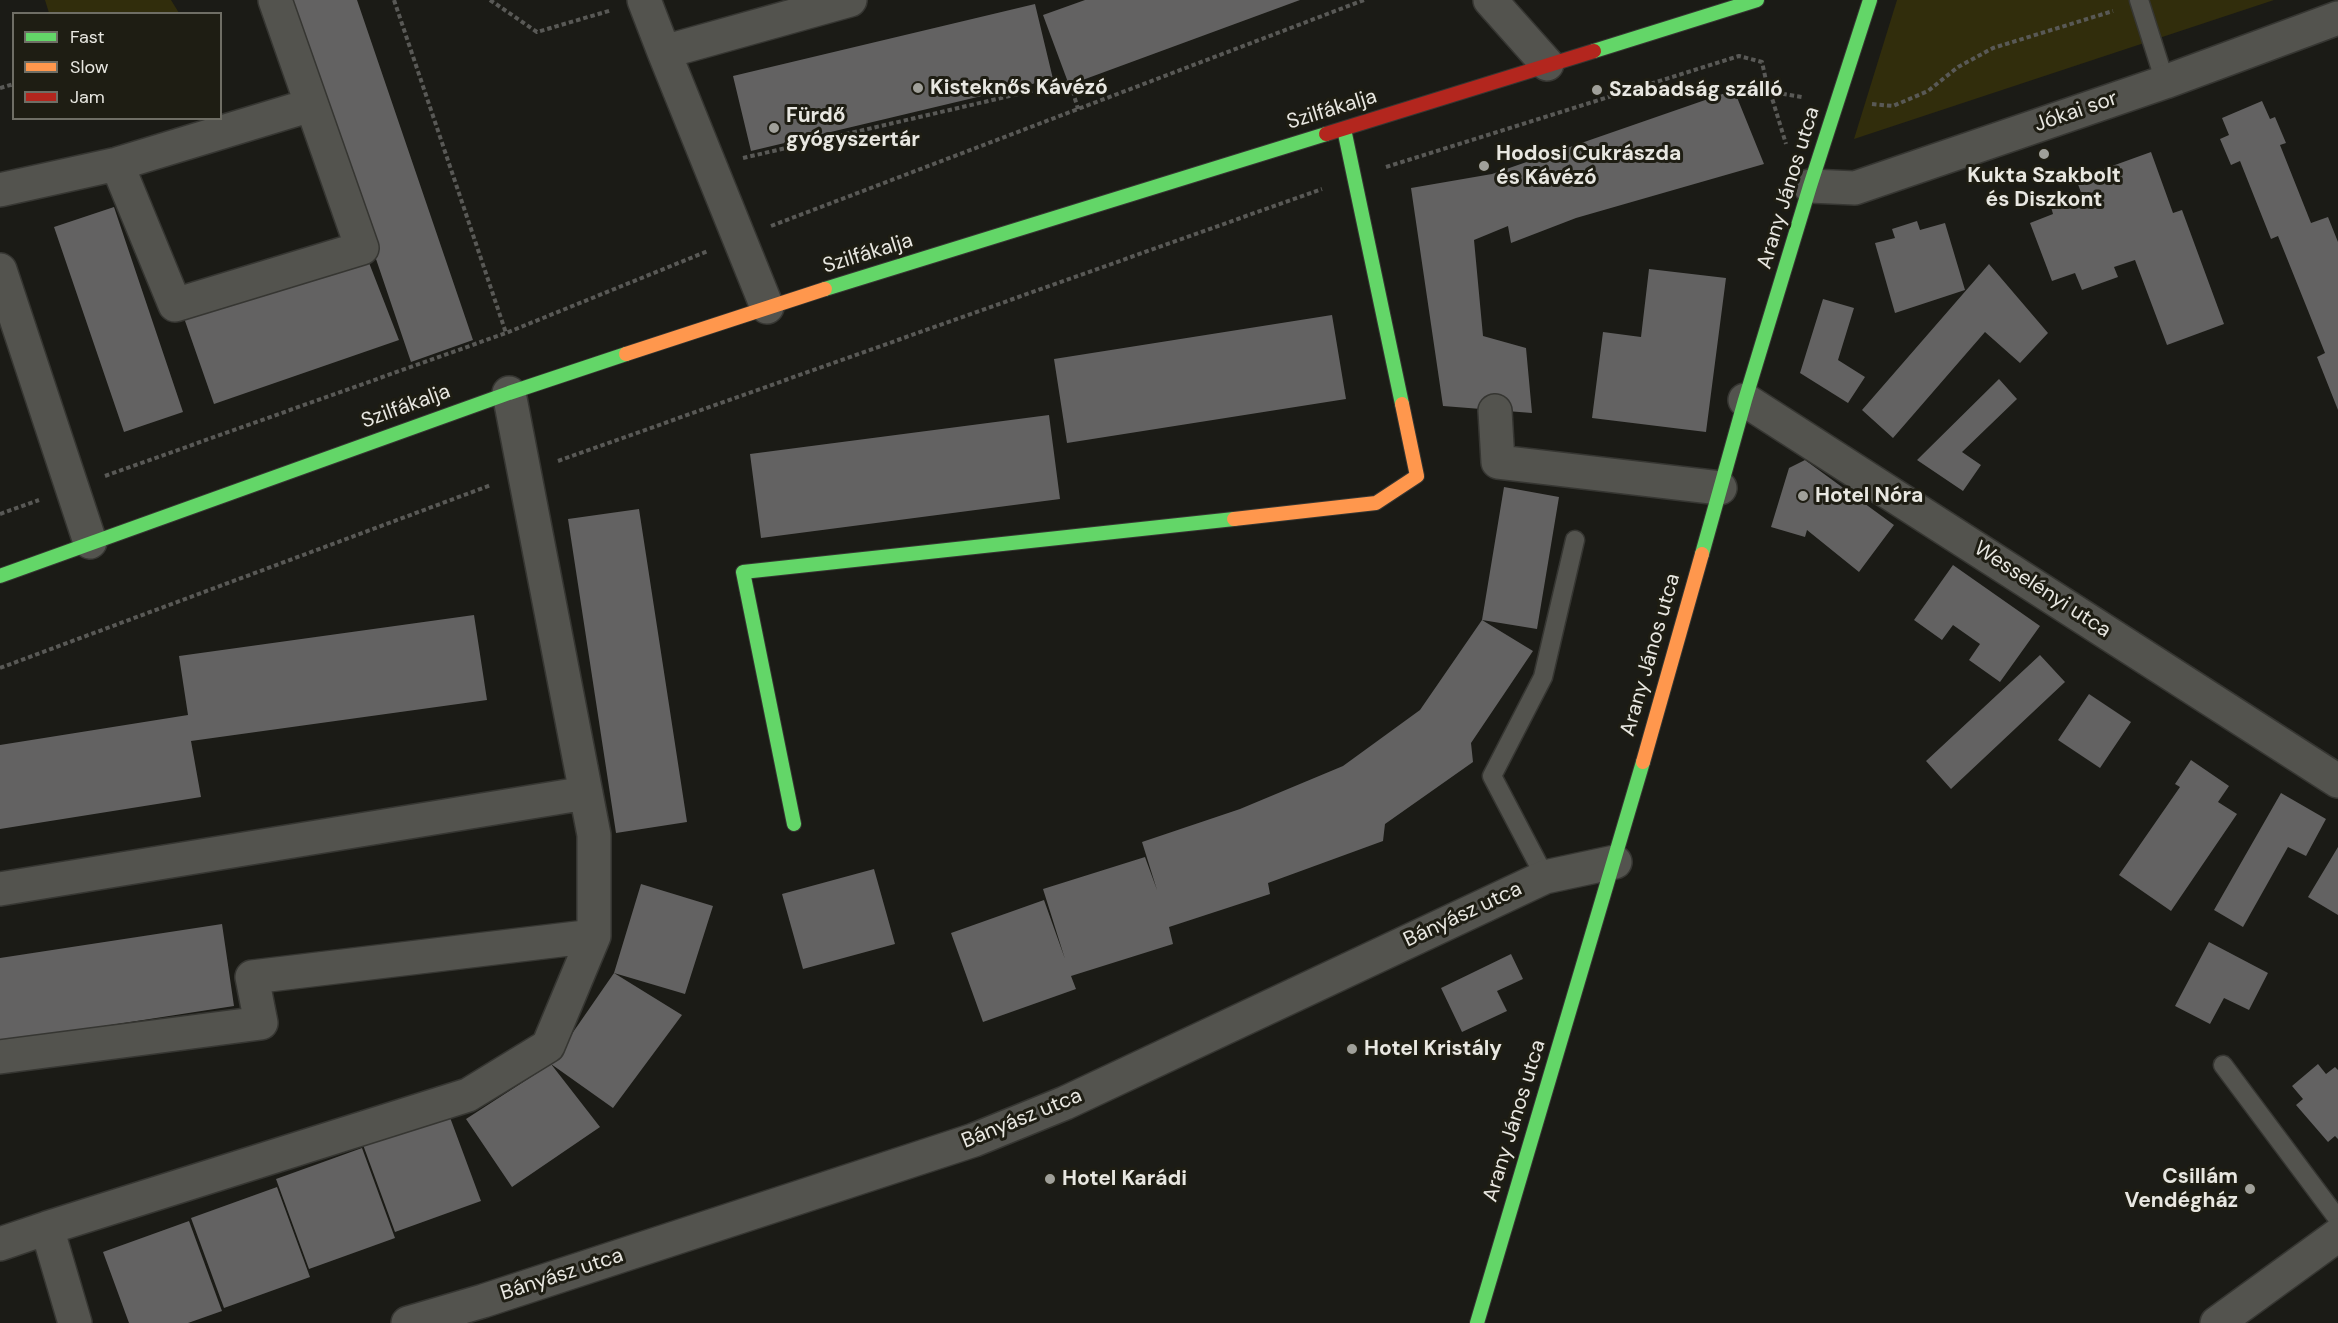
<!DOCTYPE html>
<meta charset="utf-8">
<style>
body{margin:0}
#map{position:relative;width:2338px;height:1323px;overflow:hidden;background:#1b1b16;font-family:"DM Sans",sans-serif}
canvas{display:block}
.legend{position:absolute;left:12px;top:12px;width:210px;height:108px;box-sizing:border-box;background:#1e1d13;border:2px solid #6f6e65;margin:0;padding:8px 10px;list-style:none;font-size:18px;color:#e8e7e1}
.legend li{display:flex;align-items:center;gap:12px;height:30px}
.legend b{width:30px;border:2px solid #6f6e65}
</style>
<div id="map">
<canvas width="2338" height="1323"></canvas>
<ul class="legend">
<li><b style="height:8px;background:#63d668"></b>Fast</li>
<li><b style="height:8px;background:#ff974d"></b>Slow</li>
<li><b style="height:8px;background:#b3261e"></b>Jam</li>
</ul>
</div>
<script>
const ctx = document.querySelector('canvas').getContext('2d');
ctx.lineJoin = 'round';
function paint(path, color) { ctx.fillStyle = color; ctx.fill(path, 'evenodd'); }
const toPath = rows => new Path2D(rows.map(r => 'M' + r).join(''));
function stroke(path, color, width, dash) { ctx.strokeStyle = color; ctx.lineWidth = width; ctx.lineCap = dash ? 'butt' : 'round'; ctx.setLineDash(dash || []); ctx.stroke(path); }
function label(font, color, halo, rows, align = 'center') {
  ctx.font = font + ' "DM Sans",sans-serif'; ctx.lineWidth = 6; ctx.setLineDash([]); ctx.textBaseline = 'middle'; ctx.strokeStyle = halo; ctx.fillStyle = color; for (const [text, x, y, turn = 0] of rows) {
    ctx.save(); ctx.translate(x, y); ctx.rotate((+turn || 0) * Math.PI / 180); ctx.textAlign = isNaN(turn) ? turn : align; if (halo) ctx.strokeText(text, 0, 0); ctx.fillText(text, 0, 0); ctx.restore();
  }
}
paint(toPath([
 [45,0,171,0,179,13,49,13],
 [1897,0,2274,0,1854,139]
]), '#312d0c');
paint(toPath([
 [288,0,357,0,473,340,411,362],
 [1085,0,1300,0,1069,85,1043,15],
 [1035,4,1053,79,751,151,733,76],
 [1734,90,1764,164,1576,218,1511,243,1508,226,1474,240,1483,336,1526,348,1532,413,1443,406,1411,188,1492,174],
 [2262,101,2270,119,2275,117,2286,143,2280,145,2311,223,2328,217,2338,242,2338,410,2317,357,2325,353,2278,236,2271,239,2240,161,2231,165,2220,139,2229,135,2222,118],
 [2151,152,2173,213,2182,210,2224,324,2167,345,2135,260,2114,267,2118,277,2082,290,2075,273,2052,281,2030,223,2053,214,2051,207,2082,195,2076,179],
 [114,207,183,412,124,432,54,227],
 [1917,221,1920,230,1945,223,1965,290,1895,313,1875,243,1895,238,1892,229],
 [366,255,399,340,214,404,184,318],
 [1989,264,2048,333,2020,363,1985,332,1893,438,1862,410],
 [1649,269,1726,278,1706,432,1592,418,1603,332,1641,337],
 [1823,299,1854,308,1838,360,1865,377,1848,403,1800,373],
 [1332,315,1346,399,1067,443,1054,359],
 [1999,379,2017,399,1962,452,1981,465,1963,491,1917,460],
 [1049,415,1060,499,761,538,750,454],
 [1805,460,1894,525,1859,572,1807,530,1805,537,1771,527,1789,468],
 [1504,487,1559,497,1537,629,1482,620],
 [639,509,687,822,616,833,568,519],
 [1953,565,2040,626,2000,682,1969,660,1980,644,1953,625,1942,640,1914,620],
 [474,615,487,700,191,741,201,797,0,829,0,745,188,715,179,656],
 [1482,620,1533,651,1471,743,1473,762,1385,824,1383,841,1268,883,1270,894,1169,927,1173,944,1071,976,1076,989,983,1022,951,933,1044,900,1065,959,1043,889,1145,857,1157,890,1142,842,1240,809,1343,766,1420,710],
 [2040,655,2065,682,1951,789,1926,761],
 [2089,694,2131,722,2100,768,2058,740],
 [2191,760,2229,786,2218,802,2237,814,2171,911,2119,875,2180,787,2175,784],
 [2281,793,2326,819,2306,856,2288,847,2243,927,2214,910],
 [2338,847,2338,915,2308,897],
 [874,869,895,944,803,969,782,894],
 [641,884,713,906,685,994,614,973,682,1015,613,1108,551,1064,614,973],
 [222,924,234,1006,0,1042,0,958],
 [2209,942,2268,973,2249,1010,2224,998,2210,1024,2175,1006],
 [1511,954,1523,979,1497,991,1507,1011,1462,1032,1441,988],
 [551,1064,600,1127,512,1187,466,1119],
 [2318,1064,2326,1074,2335,1067,2338,1070,2338,1139,2335,1136,2328,1142,2296,1105,2303,1099,2292,1086],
 [448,1112,481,1201,395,1232,362,1142],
 [362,1148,395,1238,309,1269,276,1179],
 [277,1187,310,1277,224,1308,191,1218],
 [189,1221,222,1311,188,1323,129,1323,103,1252]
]), '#636262');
const lane = toPath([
 [2139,0,2165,82],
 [1545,877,1492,776,1543,677,1575,540],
 [2223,1065,2338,1219]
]);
const street = toPath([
 [644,0,664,52],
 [1490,0,1547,64],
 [117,164,175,305,362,248,275,0],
 [1810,186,1855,188,2165,82,2338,18],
 [0,190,117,164,311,105],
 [0,270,90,542],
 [767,307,664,52,850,0],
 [1745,400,2338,781],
 [1495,411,1498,462,1720,488],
 [0,889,586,793],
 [0,1057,261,1023,252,977,594,936],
 [47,1228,468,1095,548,1046,594,936,594,835,509,393],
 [0,1244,47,1228,75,1323],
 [408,1323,483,1301,974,1140,1065,1103,1545,877,1615,862],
 [2217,1323,2338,1235]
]);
const fast = toPath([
 [1594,51,1757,0],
 [1344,129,1402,404],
 [825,289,1326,134],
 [1702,554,1745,400,1810,186,1870,0],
 [0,576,509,393,626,354],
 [794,824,743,572,1234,519],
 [1477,1323,1643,762]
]);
const slow = toPath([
 [626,354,825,289],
 [1234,519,1376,503,1417,476,1402,404],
 [1643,762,1702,554]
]);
const jam = toPath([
 [1326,134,1594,51]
]);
stroke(lane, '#363632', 21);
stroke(street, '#363632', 36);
stroke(fast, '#363632', 16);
stroke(slow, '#363632', 16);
stroke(jam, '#363632', 16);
stroke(toPath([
 [394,0,506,333],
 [490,0,537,32,612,10],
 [1768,85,1786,144],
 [0,88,14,84],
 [1872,104,1893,106,1928,91,1958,67,1993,48,2113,11],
 [743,158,1070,82,1078,109],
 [1386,167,1739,56,1762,62,1767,85,1774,90,1784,94,1802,97],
 [771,226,1364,0],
 [558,461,1322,189],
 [105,476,506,333,708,251],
 [0,514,39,500],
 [0,668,491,485]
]), '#595956', 4, [4.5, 3]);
stroke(lane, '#53534e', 18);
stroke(street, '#53534e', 33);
stroke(fast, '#63d668', 14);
stroke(slow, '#ff974d', 14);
stroke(jam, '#b3261e', 14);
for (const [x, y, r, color] of [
 [918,88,6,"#a0a09a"],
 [1597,90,6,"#a0a09a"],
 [774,128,6,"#a0a09a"],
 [2044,154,6,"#a0a09a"],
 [1484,166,6,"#a0a09a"],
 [1803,496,6,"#a0a09a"],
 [1352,1049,6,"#a0a09a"],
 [1050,1179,6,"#a0a09a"],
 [2250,1189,6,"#a0a09a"]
]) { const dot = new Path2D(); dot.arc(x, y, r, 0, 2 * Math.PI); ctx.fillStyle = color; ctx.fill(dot); stroke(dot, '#1e1d13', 2); }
label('bold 21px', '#e8e7e1', '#1e1d13', [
 ["Kisteknős Kávézó",930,88],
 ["Szabadság szálló",1609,90],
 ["Fürdő",786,116],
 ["gyógyszertár",786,140],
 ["Hodosi Cukrászda",1496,154],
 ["és Kávézó",1496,178],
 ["Kukta Szakbolt",2044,176,"center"],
 ["és Diszkont",2044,200,"center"],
 ["Hotel Nóra",1815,496],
 ["Hotel Kristály",1364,1049],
 ["Csillám",2238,1177,"right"],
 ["Vendégház",2238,1201,"right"],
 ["Hotel Karádi",1062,1179]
], 'left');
label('21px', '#e8e7e1', '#1e1d13', [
 ["Szilfákalja",1332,110,-17],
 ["Jókai sor",2076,112,-19],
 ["Arany János utca",1789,188,-73],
 ["Szilfákalja",868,254,-17],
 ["Szilfákalja",406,407,-20],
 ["Wesselényi utca",2042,590,33],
 ["Arany János utca",1651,655,-74],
 ["Bányász utca",1463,915,-25],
 ["Bányász utca",1022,1119,-22],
 ["Arany János utca",1515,1121,-73],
 ["Bányász utca",562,1275,-18]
]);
</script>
